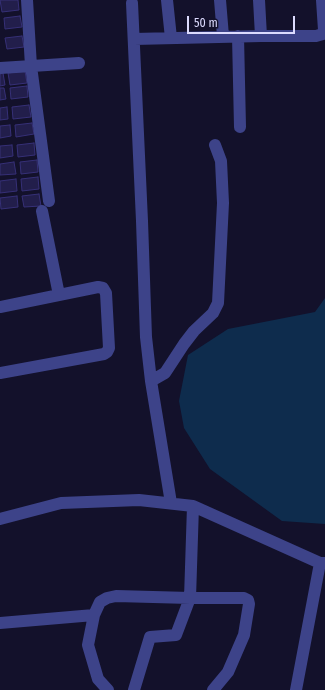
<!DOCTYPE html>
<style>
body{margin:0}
#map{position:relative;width:325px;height:690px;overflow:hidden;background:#13112b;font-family:"Fira Sans Condensed",sans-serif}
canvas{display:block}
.scale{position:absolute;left:187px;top:16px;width:108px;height:18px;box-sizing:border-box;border:2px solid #dcdbfe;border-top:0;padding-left:5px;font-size:12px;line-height:14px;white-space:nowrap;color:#dcdbfe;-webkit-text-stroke:3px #13112b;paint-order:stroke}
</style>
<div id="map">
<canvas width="325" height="690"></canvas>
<div class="scale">50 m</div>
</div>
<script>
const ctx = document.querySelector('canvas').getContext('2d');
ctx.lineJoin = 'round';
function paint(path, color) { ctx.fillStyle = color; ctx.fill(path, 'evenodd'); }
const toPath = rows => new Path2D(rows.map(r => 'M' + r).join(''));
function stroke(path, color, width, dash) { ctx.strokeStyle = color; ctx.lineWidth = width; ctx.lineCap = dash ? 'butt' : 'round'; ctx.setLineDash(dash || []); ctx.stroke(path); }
paint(toPath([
 [325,298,325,524,282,521,210,469,184,428,179,401,188,355,228,329,315,312]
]), '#0e2c4d');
const building = toPath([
 [0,0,18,0,19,10,2,12,0,0],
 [20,16,22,27,5,29,4,18,20,16],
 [22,36,24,47,7,49,5,38,22,36],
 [25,71,27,83,10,85,8,73,25,71],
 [3,73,5,85,0,86,0,74,3,73],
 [27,86,28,97,11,99,10,88,27,86],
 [0,88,4,88,6,99,0,100,0,88],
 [29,105,31,117,13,119,12,107,29,105],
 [7,107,8,119,0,120,0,108,7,107],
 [32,123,34,134,16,137,15,125,32,123],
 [10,125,11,136,0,138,0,126,10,125],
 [34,143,35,155,18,157,17,145,34,143],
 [12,145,13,156,0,158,0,146,12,145],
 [37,160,38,172,21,174,20,162,37,160],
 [14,162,16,174,0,175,0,164,14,162],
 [38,177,39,189,22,191,21,179,38,177],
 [16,179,17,191,0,193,0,181,16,179],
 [39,194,41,206,24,207,22,196,39,194],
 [17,196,18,207,1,209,0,198,17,196]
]);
paint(building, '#221e4b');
stroke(building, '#363077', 1);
stroke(toPath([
 [27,0,31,66,49,201],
 [167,0,171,38],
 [220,0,223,36],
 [259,0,261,36],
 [132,3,142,221,146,337,151,381,171,503],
 [238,36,240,127],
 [134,39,261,36,316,36,323,34,324,30,322,0],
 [0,68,79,63],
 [42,211,59,295],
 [0,307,98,287,103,288,106,293,109,348,107,352,104,354,0,373],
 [151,381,165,373,184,344,194,331,213,313,218,303,223,203,221,161,215,145],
 [0,519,61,503,139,500,193,506,320,563,325,563],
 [94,615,100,602,107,598,116,596,190,598,244,598,248,600,249,604,244,635,228,672,213,690],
 [0,623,94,615,88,645,98,679,108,690],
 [134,690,150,637,176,635,190,598,193,506],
 [296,690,320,563]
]), '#3d4389', 12);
</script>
